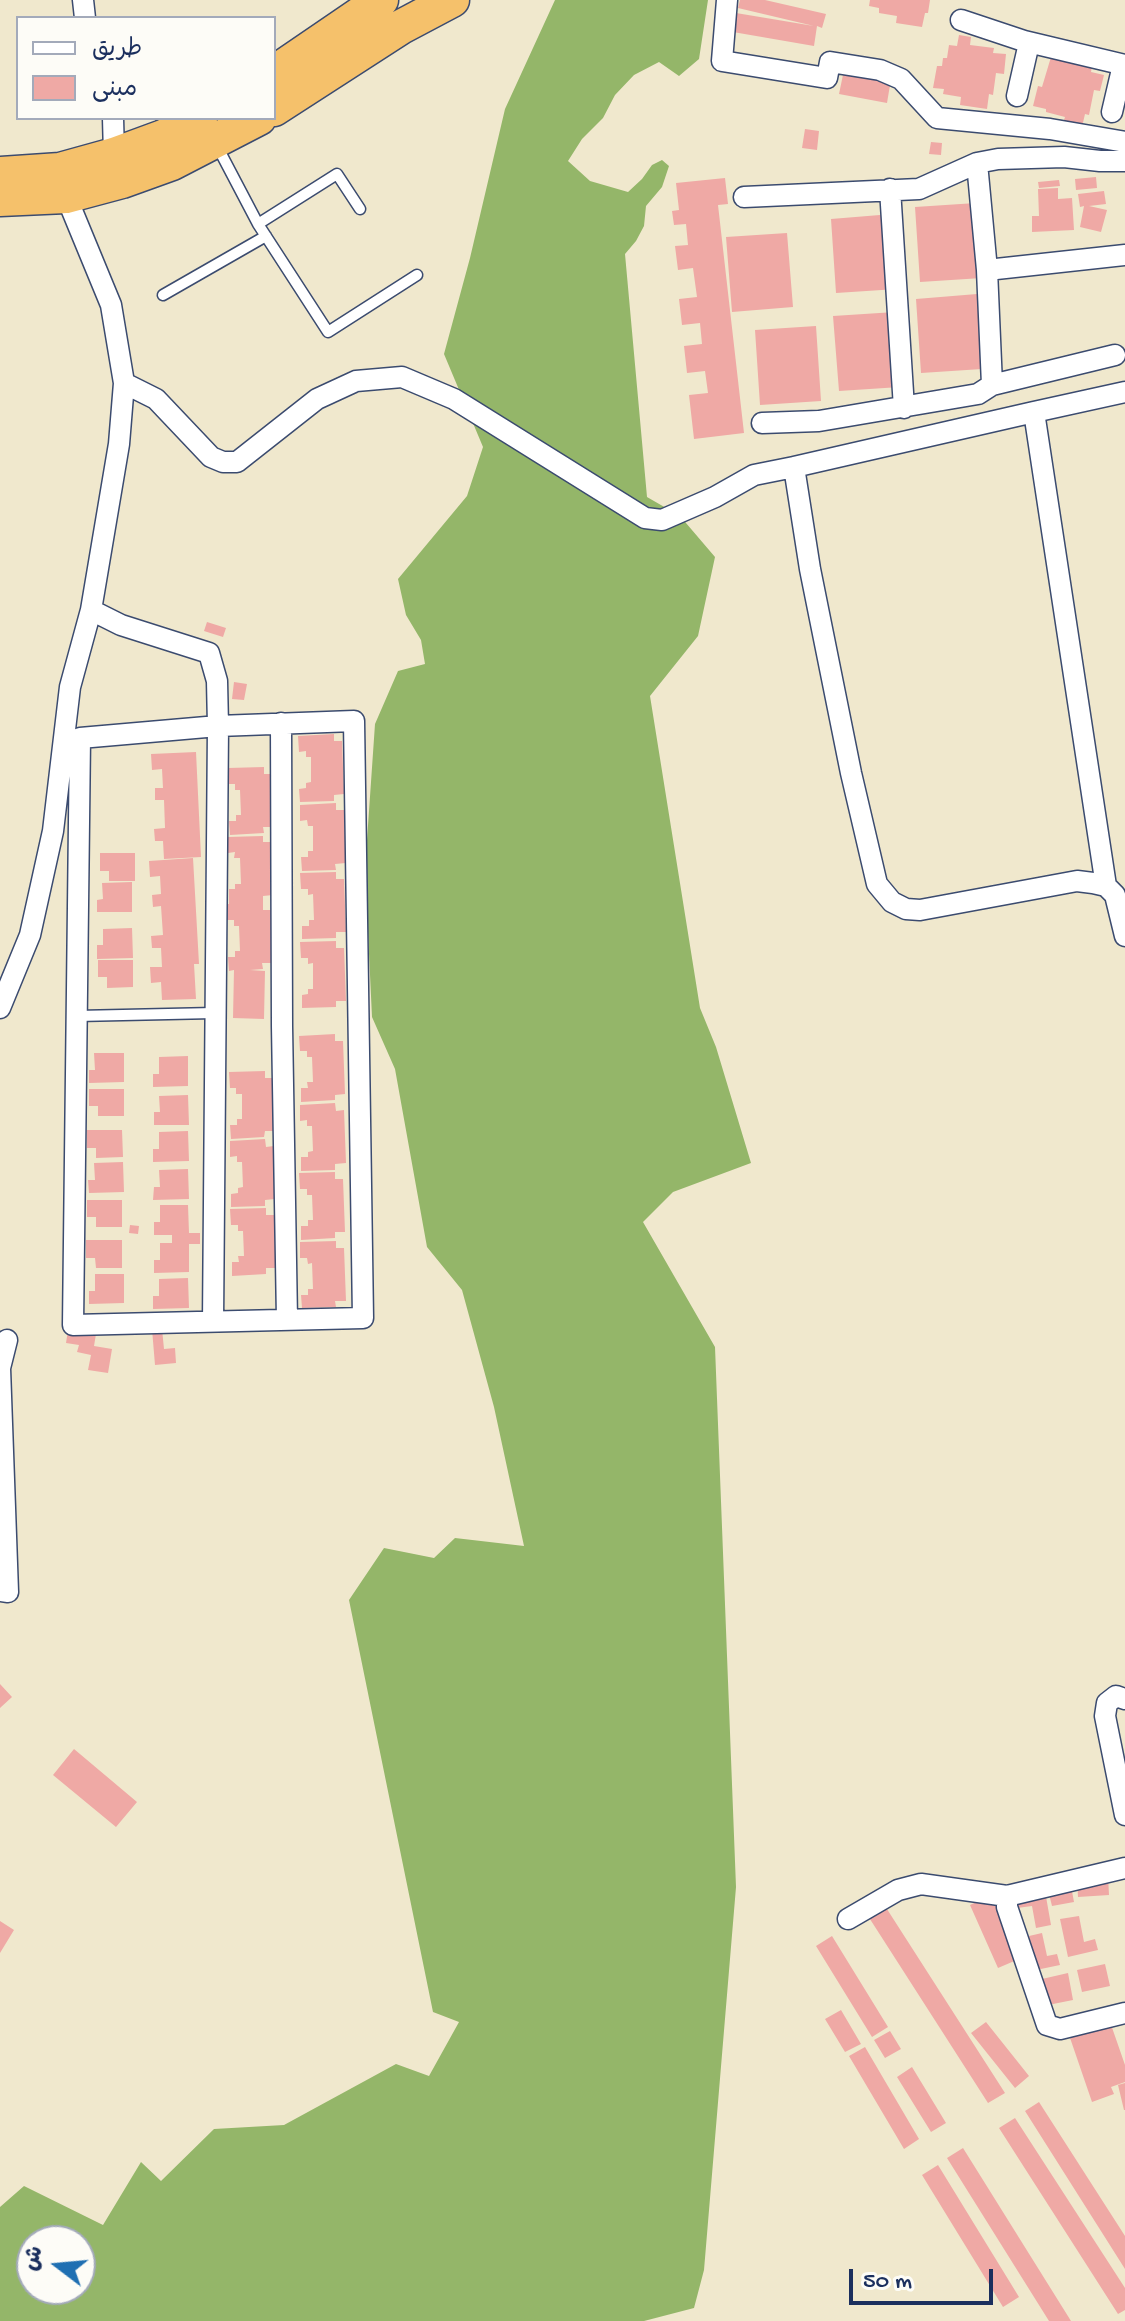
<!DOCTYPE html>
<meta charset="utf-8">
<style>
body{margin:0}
#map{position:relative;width:1125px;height:2321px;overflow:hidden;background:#f0e8cd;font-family:"Gochi Hand","Playpen Sans Arabic",sans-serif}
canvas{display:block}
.legend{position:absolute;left:16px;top:16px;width:260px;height:104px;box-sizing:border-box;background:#fdfcf7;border:2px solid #a3aaba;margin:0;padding:10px 14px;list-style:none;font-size:24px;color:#1b2f5e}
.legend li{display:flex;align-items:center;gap:16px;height:40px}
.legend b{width:40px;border:2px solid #a3aaba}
.north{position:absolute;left:16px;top:2225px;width:80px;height:80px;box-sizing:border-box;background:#fdfcf7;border:2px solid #a3aaba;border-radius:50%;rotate:286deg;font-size:22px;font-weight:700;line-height:32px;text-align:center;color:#1b2f5e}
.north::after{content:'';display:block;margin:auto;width:28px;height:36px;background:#1f6fb2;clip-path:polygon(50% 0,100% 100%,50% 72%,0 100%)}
.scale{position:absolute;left:849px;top:2269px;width:144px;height:36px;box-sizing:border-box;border:4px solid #1b2f5e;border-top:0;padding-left:10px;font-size:24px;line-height:28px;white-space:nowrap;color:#1b2f5e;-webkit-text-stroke:6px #fdfcf7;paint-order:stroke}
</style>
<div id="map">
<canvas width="1125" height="2321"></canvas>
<ul class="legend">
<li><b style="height:10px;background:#fff"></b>طريق</li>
<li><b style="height:22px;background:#efa9a5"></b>مبنى</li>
</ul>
<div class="north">ش</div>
<div class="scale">50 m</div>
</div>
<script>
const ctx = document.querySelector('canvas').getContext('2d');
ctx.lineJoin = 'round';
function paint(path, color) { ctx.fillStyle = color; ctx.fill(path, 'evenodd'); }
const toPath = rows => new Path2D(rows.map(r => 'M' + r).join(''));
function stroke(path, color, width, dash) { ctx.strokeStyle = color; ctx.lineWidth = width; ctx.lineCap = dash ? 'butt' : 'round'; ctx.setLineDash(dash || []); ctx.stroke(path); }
paint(toPath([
 [555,0,708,0,699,59,679,76,659,62,634,75,615,95,603,118,582,139,568,161,590,181,628,192,642,179,652,165,662,160,669,166,662,187,646,206,644,226,636,241,625,254,647,497,680,516,715,557,698,636,650,696,700,1008,716,1047,751,1163,673,1192,643,1222,715,1347,736,1887,704,2270,694,2308,644,2321,0,2321,0,2207,24,2186,103,2225,141,2162,161,2181,214,2129,284,2125,396,2064,429,2076,459,2022,433,2012,349,1600,384,1548,434,1558,455,1538,524,1546,494,1407,462,1290,427,1247,395,1069,372,1017,365,869,375,724,398,671,425,664,421,640,406,615,398,579,467,496,483,447,444,354,470,258,505,109],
 [32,2241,80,2241,80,2289,32,2289]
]), '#94b669');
paint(toPath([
 [740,0,765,0,826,14,822,28,817,26,814,46,733,32,736,13,814,26,738,8],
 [870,0,930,0,928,13,925,13,922,27,896,23,897,16,879,13,879,8,869,6],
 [959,35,971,37,970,45,994,48,993,53,1006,54,1004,74,996,73,993,95,989,94,987,109,960,105,961,97,943,94,944,89,933,88,937,66,942,66,943,58,947,58,949,45,957,46],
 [1051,57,1092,67,1091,72,1104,75,1100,91,1094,90,1089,115,1085,114,1082,127,1063,123,1065,117,1046,112,1046,109,1033,106,1038,86,1042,87],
 [844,70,891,79,887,103,839,94],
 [805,129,819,131,817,150,802,148],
 [931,142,942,143,941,155,929,154],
 [1096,177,1097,188,1076,190,1075,179],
 [725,178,728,204,718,205,744,433,694,439,689,395,708,393,705,371,687,373,684,346,702,344,700,323,682,325,679,299,697,297,693,268,678,270,675,246,688,245,686,224,674,225,672,211,679,210,676,183],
 [1059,180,1060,186,1039,188,1038,182],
 [1058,188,1058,199,1072,198,1074,230,1032,232,1032,216,1039,216,1038,189],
 [1104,191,1106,204,1089,206,1107,210,1101,232,1080,227,1084,206,1080,207,1078,194],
 [976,203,982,278,920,282,915,207],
 [892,214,897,289,836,293,831,219],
 [787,233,793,307,732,312,726,237],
 [977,294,982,369,921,373,916,299],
 [895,312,900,387,839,391,833,316],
 [816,326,821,401,760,405,755,330],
 [207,622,226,628,223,637,204,631],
 [234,682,247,684,244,700,232,699],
 [334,734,334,741,342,741,344,794,334,795,334,801,300,802,299,789,306,788,306,783,311,782,311,757,306,757,306,751,299,752,298,736],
 [196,752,201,857,164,859,163,841,155,841,154,829,165,828,164,800,155,800,155,788,163,788,162,769,152,770,151,754],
 [264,767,264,774,272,774,274,827,263,827,264,833,230,835,229,821,236,821,236,815,241,815,240,790,235,790,235,784,228,784,228,768],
 [336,803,336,810,344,810,346,863,335,864,336,870,302,871,301,857,308,857,308,851,313,851,313,826,308,826,307,820,300,821,300,805],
 [263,836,263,842,271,842,273,895,263,896,263,910,271,910,273,963,262,963,263,969,250,970,265,971,264,1019,233,1018,234,970,229,971,228,957,235,957,235,951,240,951,239,926,234,926,234,920,227,920,227,904,229,904,229,889,235,889,235,884,241,884,240,858,234,858,235,852,228,853,227,837],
 [100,853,135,853,135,881,109,881,109,871,100,871],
 [193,858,199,964,194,964,196,999,162,1000,161,982,151,983,150,967,162,967,161,948,152,948,151,936,163,935,161,906,153,907,152,895,161,894,160,876,150,877,149,861],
 [336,872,336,879,344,879,346,932,336,932,336,938,302,939,302,926,309,926,309,920,314,920,313,894,308,895,308,889,301,889,300,873],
 [132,882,132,912,97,912,97,900,103,899,102,883],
 [132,928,133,958,97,959,97,945,103,945,103,929],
 [336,941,336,948,344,948,346,1001,336,1001,336,1007,302,1008,302,995,308,994,308,989,313,989,313,963,308,964,308,958,301,958,300,942],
 [98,960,133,960,133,987,107,988,107,977,98,977],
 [335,1034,335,1041,343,1041,345,1094,335,1095,335,1100,301,1102,301,1088,308,1088,307,1082,313,1082,312,1057,307,1057,307,1051,300,1051,299,1036],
 [94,1053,124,1053,124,1082,89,1083,89,1070,95,1070],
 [188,1056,188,1086,153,1087,153,1074,159,1074,159,1057],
 [265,1071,265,1078,273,1078,275,1131,265,1131,264,1137,231,1139,230,1125,237,1125,237,1119,242,1119,242,1094,236,1094,236,1088,230,1088,229,1072],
 [89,1089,124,1089,124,1116,98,1116,98,1106,89,1106],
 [188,1095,189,1125,154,1125,154,1112,160,1112,159,1096],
 [335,1103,336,1111,344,1110,346,1163,335,1164,335,1170,301,1171,301,1157,308,1157,308,1152,313,1151,312,1126,307,1126,307,1120,300,1121,300,1105],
 [87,1130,122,1130,123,1157,96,1158,96,1148,87,1148],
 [188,1131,189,1161,153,1162,153,1149,159,1149,159,1132],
 [265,1139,266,1147,274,1146,275,1199,265,1200,265,1206,231,1207,231,1194,238,1193,238,1188,243,1187,242,1162,237,1162,237,1156,230,1157,230,1141],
 [123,1162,124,1192,89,1193,88,1180,95,1180,94,1163],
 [188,1169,189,1199,153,1200,154,1187,160,1187,159,1170],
 [335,1172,335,1179,343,1179,345,1232,335,1232,335,1238,301,1240,301,1226,308,1226,308,1220,313,1220,312,1195,307,1195,307,1189,300,1189,299,1173],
 [87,1200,122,1200,122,1227,96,1227,96,1217,87,1217],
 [160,1205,188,1205,189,1233,200,1233,200,1244,189,1244,189,1272,154,1273,154,1260,160,1260,160,1243,172,1243,172,1235,154,1235,154,1222,160,1222],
 [266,1208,266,1215,274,1215,276,1268,266,1268,266,1274,232,1276,232,1262,239,1262,238,1256,244,1256,243,1231,238,1231,238,1225,231,1225,230,1209],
 [130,1225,139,1226,138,1234,129,1233],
 [86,1240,122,1240,122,1268,96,1268,95,1258,86,1258],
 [336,1241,336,1248,344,1248,346,1301,335,1301,336,1307,302,1308,301,1295,308,1295,308,1289,313,1289,312,1263,308,1264,307,1258,300,1258,300,1242],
 [95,1274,124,1274,124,1303,89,1304,89,1291,95,1291],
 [188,1278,189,1308,153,1309,153,1296,159,1296,159,1279],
 [152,1329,162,1329,164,1349,175,1348,176,1363,155,1365],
 [68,1330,96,1334,94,1346,112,1349,108,1373,88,1370,91,1355,77,1352,79,1345,66,1343],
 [0,1684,12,1697,0,1708],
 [74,1749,137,1802,116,1827,53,1775],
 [1108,1876,1109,1895,1078,1897,1077,1879],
 [1071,1886,1074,1902,1052,1906,1048,1890],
 [1045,1891,1051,1925,1036,1928,1032,1906,1017,1908,1015,1896],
 [991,1895,1019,1959,998,1968,970,1905],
 [885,1906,1005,2093,988,2103,868,1916],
 [1079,1916,1084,1942,1095,1939,1098,1950,1068,1957,1060,1919],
 [0,1921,14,1930,0,1953],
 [1042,1933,1047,1956,1057,1954,1060,1965,1036,1970,1029,1936],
 [832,1936,888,2027,872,2037,816,1946],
 [1105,1964,1110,1986,1082,1992,1077,1970],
 [1068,1973,1073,2000,1048,2005,1042,1979],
 [841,2010,861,2044,845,2052,825,2019],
 [1108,2016,1125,2065,1125,2082,1111,2087,1114,2094,1092,2102,1068,2032],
 [986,2022,1029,2076,1015,2088,971,2033],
 [890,2031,901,2049,885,2058,874,2040],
 [865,2047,919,2139,904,2149,849,2056],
 [912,2067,946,2123,931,2132,897,2077],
 [1125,2083,1125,2110,1124,2110,1118,2085],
 [1039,2102,1125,2236,1125,2269,1025,2111],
 [1015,2118,1125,2288,1125,2310,1118,2314,999,2128],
 [963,2148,1071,2321,1049,2321,947,2158],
 [938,2165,1019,2297,1003,2307,922,2175]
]), '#efa9a5');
const service = toPath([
 [216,144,258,224,328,332,417,275],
 [258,224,337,174,360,209],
 [163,295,266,236],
 [77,1016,214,1013]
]);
const minor = toPath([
 [83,0,85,18],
 [727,0,722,61,827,78,830,62,880,70,901,79,937,118,1050,129,1125,142],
 [961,20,1024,41,1125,65],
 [1017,96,1029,43],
 [1112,112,1123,65],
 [113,118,114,155],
 [977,163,987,270,992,385],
 [890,189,904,408],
 [744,197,919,189,977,163,998,159,1064,157,1100,161,1125,161],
 [987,270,1125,255],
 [124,383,156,399,211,457,223,462,237,462,317,399,356,381,402,377,454,399,645,518,662,520,715,497,754,475,794,467,810,569,851,773,877,884,892,902,906,909,920,910,1077,881,1093,883,1106,886,1115,895,1125,936],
 [762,423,819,421,978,394,992,385,1115,355],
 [794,467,1034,412],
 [91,610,121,625,209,653,217,681,218,726,80,738,73,1325,363,1318,354,721,218,726,213,1321],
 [281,723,282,1026,287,1320],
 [1106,886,1034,412,1125,392],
 [0,1008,30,935,53,831,70,687,91,610,119,444,124,383,111,305,66,196],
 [0,1591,8,1592,0,1368,7,1340],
 [1125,1699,1116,1696,1107,1703,1105,1716,1125,1815],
 [1007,1896,1007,1907,1047,2025,1060,2029,1125,2013],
 [848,1919,898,1890,921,1884,1007,1896,1125,1868]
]);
const trunk = toPath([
 [274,73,381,0],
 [274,109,401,27,452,0],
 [0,174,60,170,114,155,163,137,200,118],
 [0,199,66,196,122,181,172,163,259,118]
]);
stroke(service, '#3b4b6f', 13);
stroke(minor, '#3b4b6f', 23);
stroke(trunk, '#3b4b6f', 37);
stroke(service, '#fff', 10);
stroke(minor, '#fff', 20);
stroke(trunk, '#f5c16b', 34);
</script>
